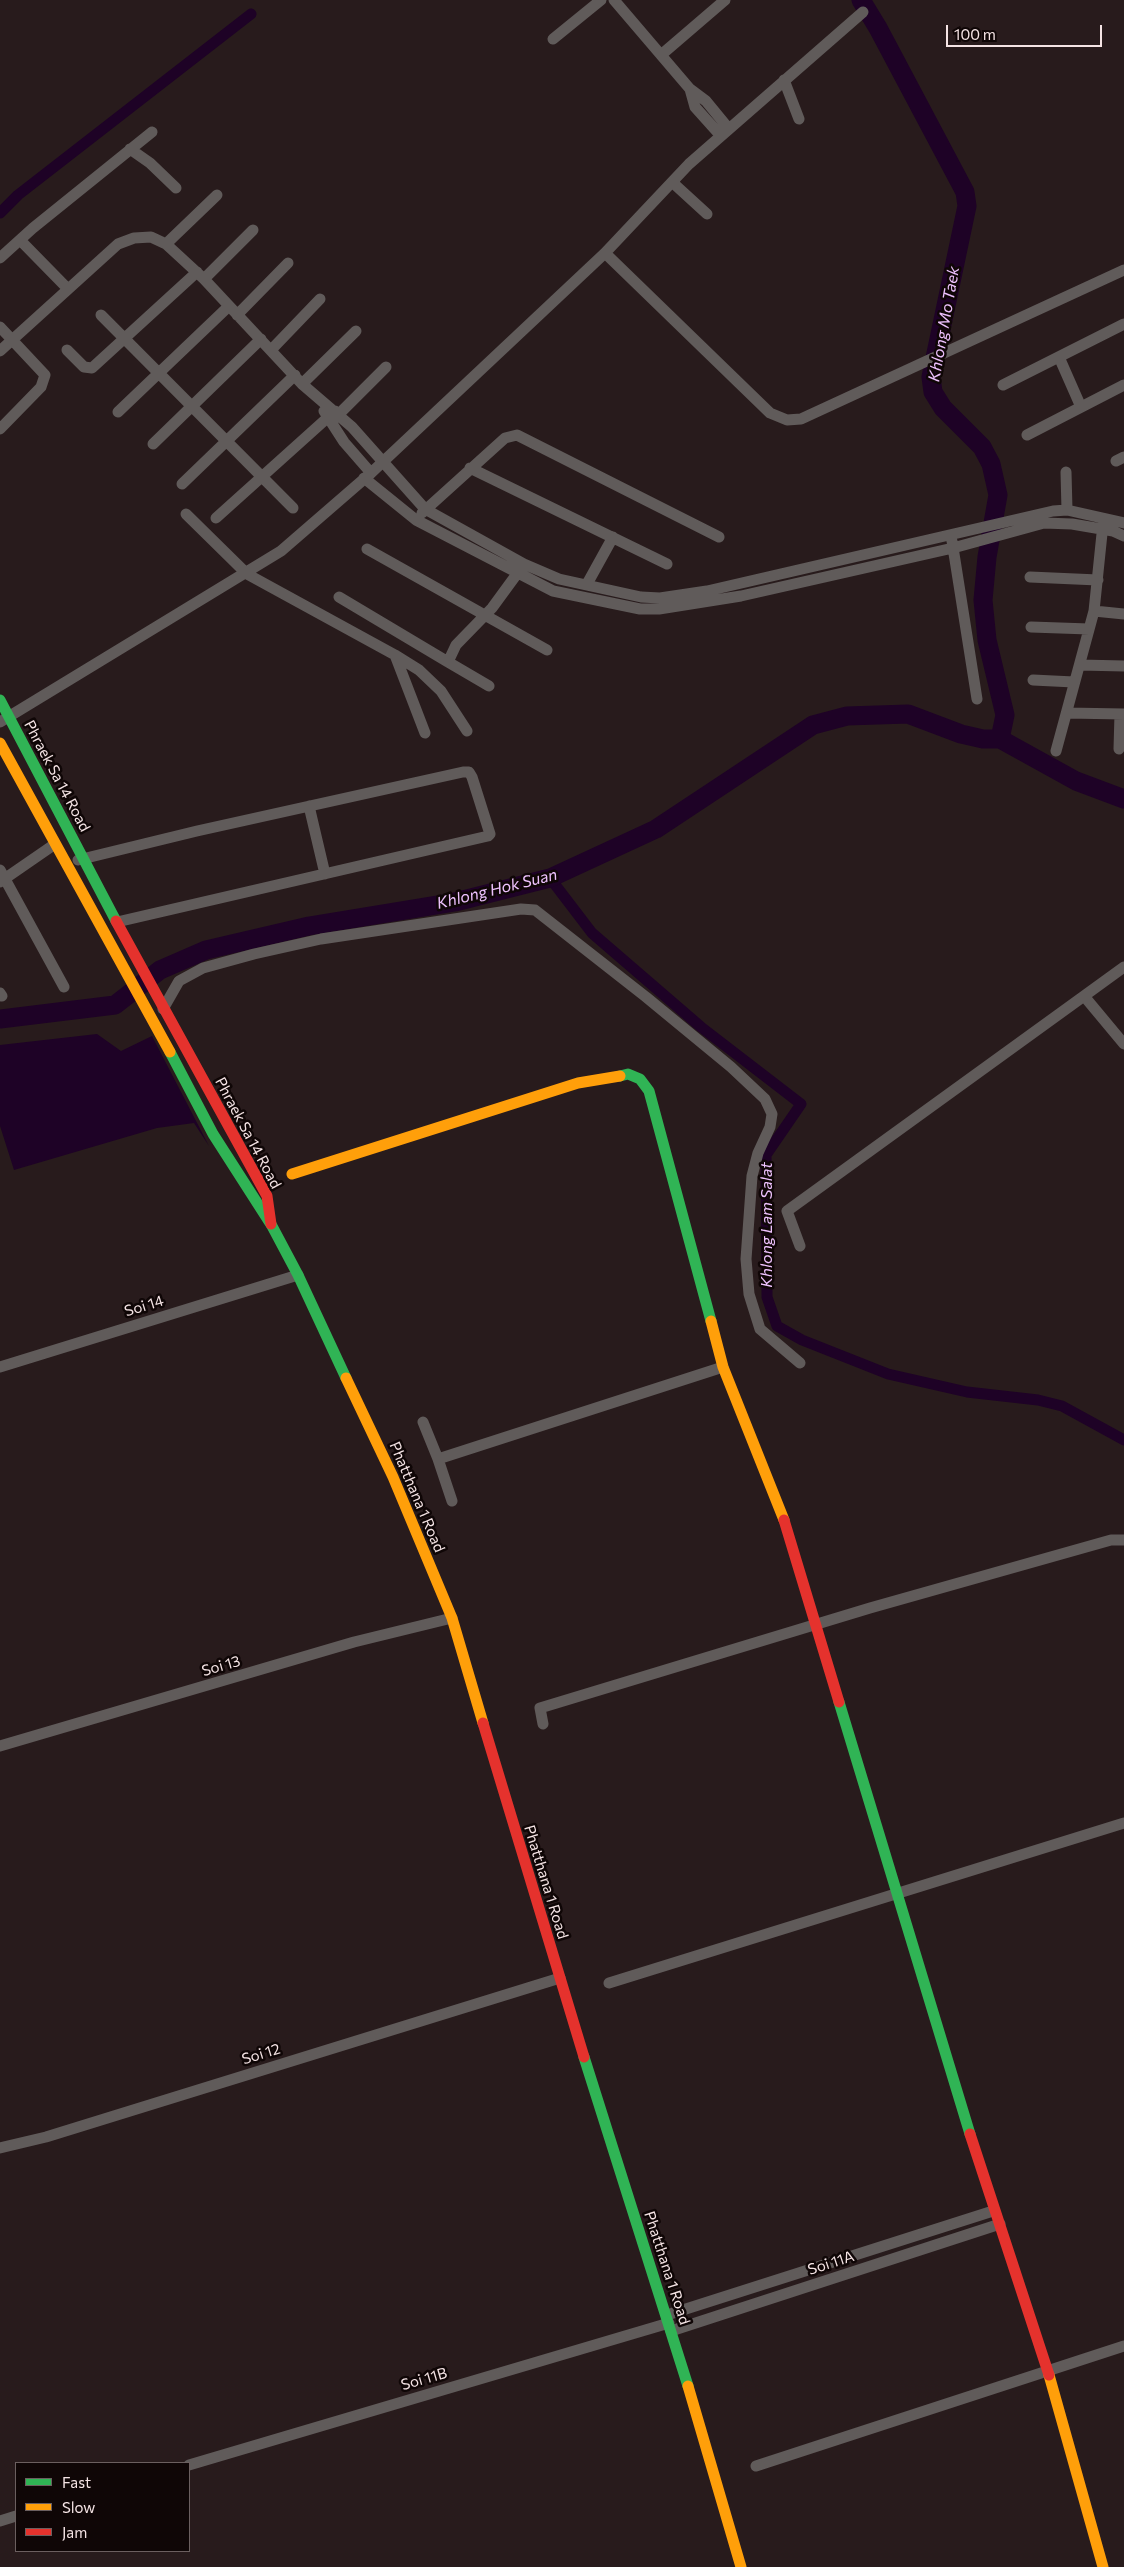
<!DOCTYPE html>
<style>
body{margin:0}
#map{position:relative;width:1124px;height:2567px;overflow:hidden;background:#281b1c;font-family:Commissioner,sans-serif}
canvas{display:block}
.legend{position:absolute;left:15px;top:2462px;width:175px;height:90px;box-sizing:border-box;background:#0f0606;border:1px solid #6b5f5f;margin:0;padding:6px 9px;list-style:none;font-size:15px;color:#f5e4e5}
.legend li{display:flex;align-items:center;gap:10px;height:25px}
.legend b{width:25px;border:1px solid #6b5f5f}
.scale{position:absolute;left:946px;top:25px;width:156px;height:22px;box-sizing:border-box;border:2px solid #f5e4e5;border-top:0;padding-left:6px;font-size:15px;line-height:18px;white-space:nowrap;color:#f5e4e5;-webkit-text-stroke:4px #0f0606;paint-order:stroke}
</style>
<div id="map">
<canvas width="1124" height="2567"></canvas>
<ul class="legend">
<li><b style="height:6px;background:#30b455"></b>Fast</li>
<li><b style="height:6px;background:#ff9f0a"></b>Slow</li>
<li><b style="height:6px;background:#e5322d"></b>Jam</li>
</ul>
<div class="scale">100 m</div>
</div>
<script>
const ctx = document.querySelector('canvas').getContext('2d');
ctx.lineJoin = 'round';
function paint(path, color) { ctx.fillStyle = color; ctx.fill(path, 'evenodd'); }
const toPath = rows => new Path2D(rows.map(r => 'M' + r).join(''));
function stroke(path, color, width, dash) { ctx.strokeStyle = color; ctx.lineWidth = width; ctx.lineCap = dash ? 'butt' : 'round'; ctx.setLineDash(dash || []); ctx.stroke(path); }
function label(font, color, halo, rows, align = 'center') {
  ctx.font = font + ' Commissioner,sans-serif'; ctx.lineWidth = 5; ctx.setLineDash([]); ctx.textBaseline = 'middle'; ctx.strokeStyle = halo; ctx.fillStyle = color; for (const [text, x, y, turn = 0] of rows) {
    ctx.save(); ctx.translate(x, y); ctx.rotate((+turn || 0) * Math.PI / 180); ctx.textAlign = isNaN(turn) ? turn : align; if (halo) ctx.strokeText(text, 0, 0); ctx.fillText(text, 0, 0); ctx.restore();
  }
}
paint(toPath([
 [97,1034,121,1051,152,1036,209,1146,194,1123,157,1128,14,1170,0,1126,0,1045]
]), '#1e0226');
stroke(toPath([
 [0,213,18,195,251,14],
 [550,878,592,933,701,1027,801,1104,766,1155,767,1297,777,1326,802,1340,888,1374,967,1392,1038,1400,1062,1406,1124,1440]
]), '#1e0226', 11);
stroke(toPath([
 [861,0,878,28,965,192,967,206,931,377,933,392,943,408,982,447,991,464,998,495,987,557,983,600,987,640,1005,715,1000,739],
 [0,1019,115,1005,160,970,206,950,309,926,455,902,550,878,656,829,813,725,847,716,908,714,961,734,983,739,1000,739,1076,781,1124,799]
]), '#1e0226', 19);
stroke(toPath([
 [614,0,690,89,706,101,729,129],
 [553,39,601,0],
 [661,55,725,0],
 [784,80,799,119],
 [690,89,695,107,721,136],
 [130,149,150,163,176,188],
 [672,182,707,214],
 [20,240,68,289],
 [166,244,217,195],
 [605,253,689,164,863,12],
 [0,258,33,228,152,132],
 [204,279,253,230],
 [101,315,293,508],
 [237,315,288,263],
 [0,327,45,375,41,387,0,429],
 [272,349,320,299],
 [67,350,84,367,92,368,197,272],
 [0,351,118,244,134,238,151,237,166,244,204,279,302,384,352,427,425,509,524,564,559,579,641,597,660,598,707,591,1053,511,1067,510,1124,523],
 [1059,357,1081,407],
 [302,384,356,331],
 [1003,385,1124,324],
 [324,411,344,442,371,473],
 [118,412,229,306],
 [334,419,386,367],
 [1027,435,1124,385],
 [153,444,261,339],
 [1116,461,1124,457],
 [470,468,667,564],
 [1066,472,1067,510],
 [364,478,416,520,553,591,640,609,659,609,741,596,953,548,1044,523,1072,524,1113,531,1124,536],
 [182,484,295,375],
 [422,513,505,438,517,435,719,537],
 [186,514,247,574,395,655,425,733],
 [216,518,335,411],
 [952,541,977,699],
 [367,549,547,650],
 [1030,577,1098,580],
 [587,584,613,537],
 [339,597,448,662,456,645,492,608,522,567],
 [1094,611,1124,614],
 [1031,627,1089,629],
 [395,655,419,670,441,691,467,731],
 [448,662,489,686],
 [1080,665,1124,666],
 [1033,680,1074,682],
 [1067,713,1124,714],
 [0,722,281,551,371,473,605,253,770,413,787,420,801,419,1124,270],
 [1119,749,1120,714],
 [1056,751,1094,611,1103,524],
 [309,806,325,874],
 [78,860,197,831,463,772,469,772,472,777,490,834,488,836,117,922],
 [0,870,64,987],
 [0,882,55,844],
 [1124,967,1084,996,1124,1044],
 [0,993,2,996],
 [163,1009,179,981,203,968,254,954,321,939,521,909,535,910,646,997,731,1067,765,1099,772,1114,770,1127,758,1153,752,1176,746,1259,749,1294,760,1329,800,1363],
 [800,1246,787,1211,1084,996],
 [0,1367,298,1275],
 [423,1422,438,1459],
 [452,1501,438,1459,723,1367],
 [543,1724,540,1708,870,1608,1111,1540,1124,1540],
 [0,1746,354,1642,452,1618],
 [609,1983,1124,1823],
 [0,2148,46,2137,560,1978],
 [667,2315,993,2211],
 [671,2331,1000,2224],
 [189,2465,669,2323],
 [756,2466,1124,2346],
 [0,2521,16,2516]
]), '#605b5a', 11);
stroke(toPath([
 [0,700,116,921],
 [170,1052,213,1134,272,1226,298,1275,346,1378],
 [620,1076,628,1074,640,1079,649,1091,711,1321],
 [839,1702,970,2134],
 [584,2057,688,2386]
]), '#30b455', 11);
stroke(toPath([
 [0,743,170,1052],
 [292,1174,578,1083,620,1076],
 [711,1321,723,1367,784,1520],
 [346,1378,393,1477,452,1618,483,1723],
 [1049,2375,1103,2567],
 [688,2386,741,2567]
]), '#ff9f0a', 11);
stroke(toPath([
 [116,921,267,1196,271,1224],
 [784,1520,839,1702],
 [483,1723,584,2057],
 [970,2134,1049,2375]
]), '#e5322d', 11);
label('15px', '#f5e4e5', '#0f0606', [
 ["Phraek Sa 14 Road",57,776,62],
 ["Phraek Sa 14 Road",248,1133,62],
 ["Soi 14",144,1306,-17],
 ["Phatthana 1 Road",417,1497,67],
 ["Soi 13",221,1666,-16],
 ["Phatthana 1 Road",546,1882,73],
 ["Soi 12",261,2054,-17],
 ["Soi 11A",831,2263,-18],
 ["Phatthana 1 Road",667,2268,72],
 ["Soi 11B",424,2379,-16]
]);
label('italic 16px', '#edc1fd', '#0f0606', [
 ["Khlong Mo Taek",944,324,-80],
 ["Khlong Hok Suan",497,889,-14],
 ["Khlong Lam Salat",767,1225,-90]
]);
</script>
